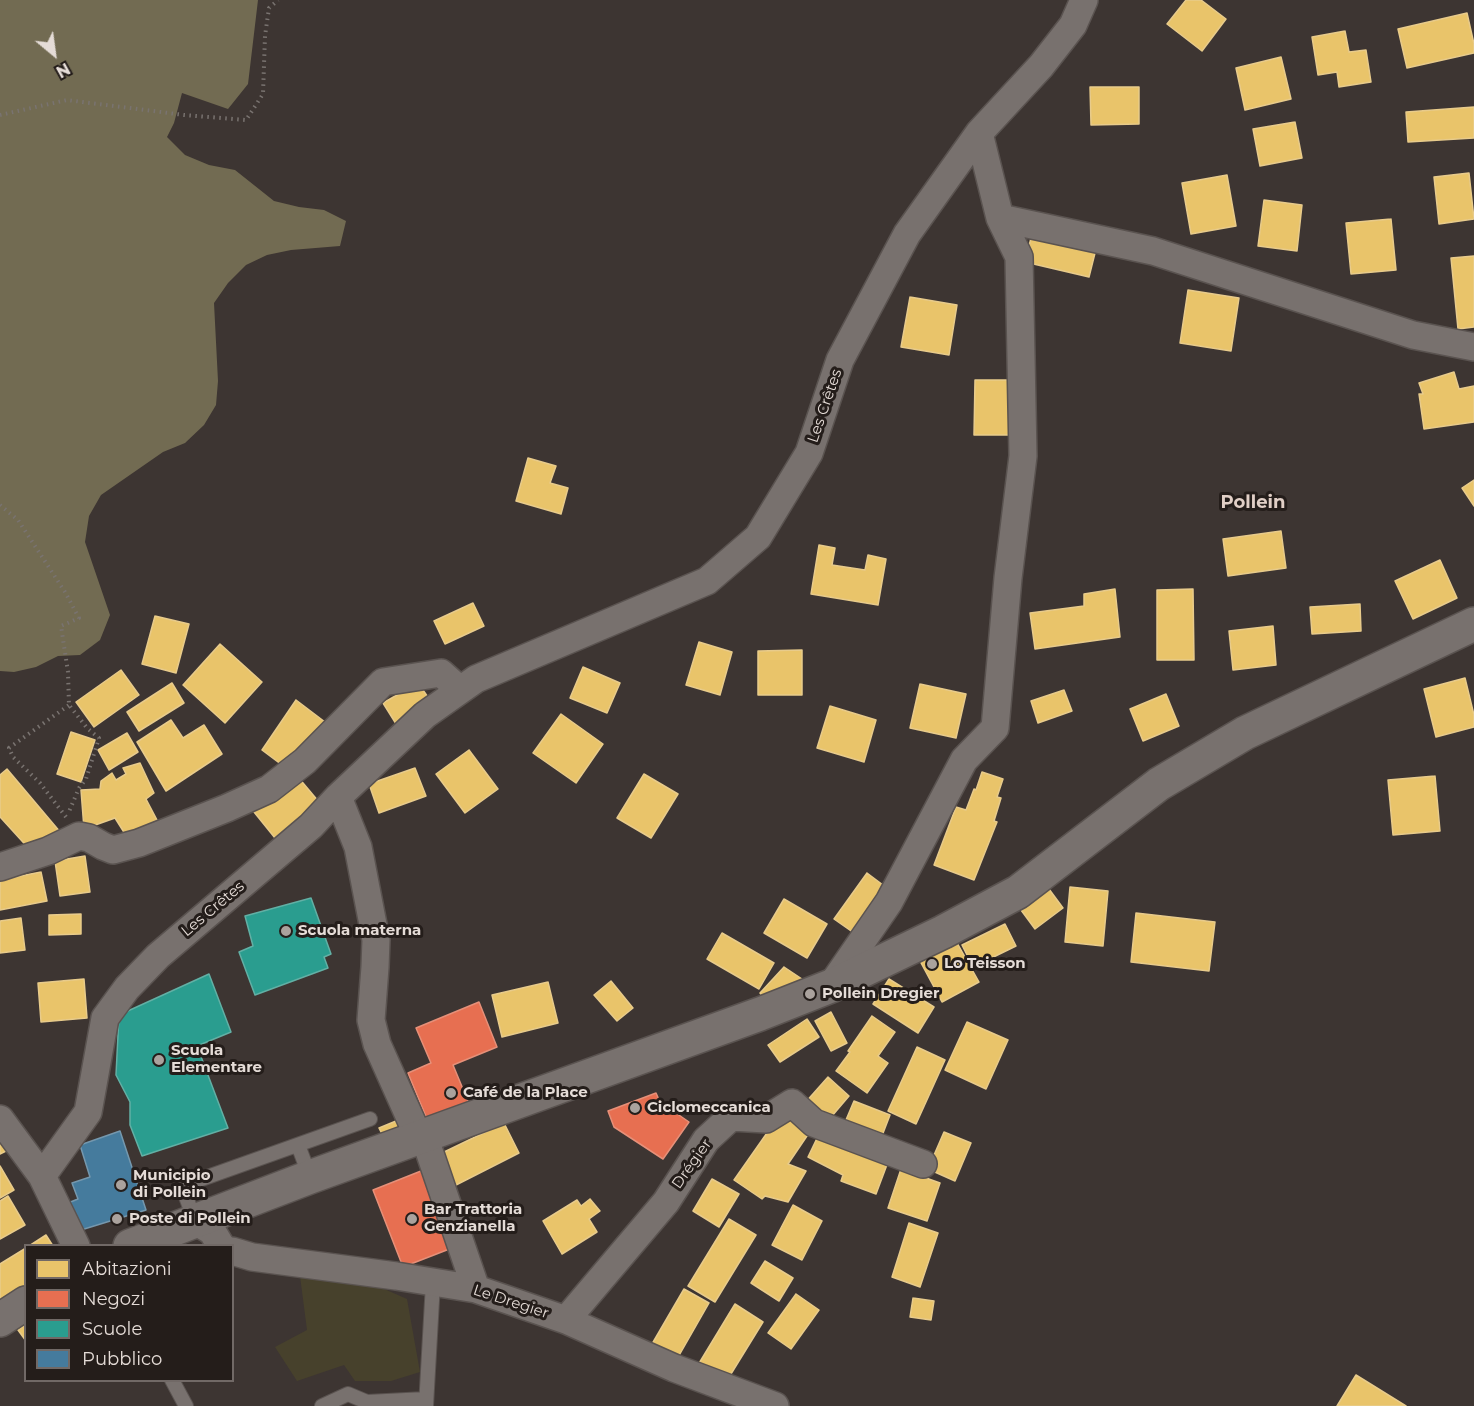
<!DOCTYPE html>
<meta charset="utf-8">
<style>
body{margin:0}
#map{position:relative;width:1474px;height:1406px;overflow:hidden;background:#3d3532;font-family:Montserrat,sans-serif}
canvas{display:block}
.legend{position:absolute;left:24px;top:1244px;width:210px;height:138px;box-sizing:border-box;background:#241d1a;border:2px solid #716966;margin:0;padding:8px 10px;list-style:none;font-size:18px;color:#e5dcd7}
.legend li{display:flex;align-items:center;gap:12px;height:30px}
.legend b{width:30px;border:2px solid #716966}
.north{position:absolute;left:24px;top:24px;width:60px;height:60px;-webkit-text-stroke:4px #241d1a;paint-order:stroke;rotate:151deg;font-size:16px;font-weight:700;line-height:24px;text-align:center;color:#e5dcd7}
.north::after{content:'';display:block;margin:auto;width:21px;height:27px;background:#e5dcd7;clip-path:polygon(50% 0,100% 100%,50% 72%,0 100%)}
</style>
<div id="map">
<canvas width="1474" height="1406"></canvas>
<ul class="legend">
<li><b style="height:16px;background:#e9c46a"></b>Abitazioni</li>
<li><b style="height:16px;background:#e76f51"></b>Negozi</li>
<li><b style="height:16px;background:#2a9d8f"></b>Scuole</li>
<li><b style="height:16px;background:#457b9d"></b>Pubblico</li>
</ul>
<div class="north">N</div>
</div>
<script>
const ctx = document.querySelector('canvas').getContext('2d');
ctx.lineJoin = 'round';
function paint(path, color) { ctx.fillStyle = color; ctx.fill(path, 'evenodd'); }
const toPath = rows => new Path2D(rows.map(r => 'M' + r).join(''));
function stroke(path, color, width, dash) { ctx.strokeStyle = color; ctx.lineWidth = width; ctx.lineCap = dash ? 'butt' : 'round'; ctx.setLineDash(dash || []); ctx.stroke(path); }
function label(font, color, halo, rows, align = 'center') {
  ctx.font = font + ' Montserrat,sans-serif'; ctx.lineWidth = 6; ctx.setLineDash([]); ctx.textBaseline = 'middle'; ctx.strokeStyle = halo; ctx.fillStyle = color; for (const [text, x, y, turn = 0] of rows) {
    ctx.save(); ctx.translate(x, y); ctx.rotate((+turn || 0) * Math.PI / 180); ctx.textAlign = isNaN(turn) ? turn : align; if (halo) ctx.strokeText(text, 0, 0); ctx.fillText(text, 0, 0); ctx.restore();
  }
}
paint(toPath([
 [300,1276,382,1288,407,1299,420,1372,391,1381,355,1381,344,1365,297,1381,275,1347,307,1330]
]), '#47412c');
paint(toPath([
 [0,0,258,0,248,84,228,109,182,93,174,123,167,137,185,155,209,165,235,170,274,201,299,207,324,210,346,221,340,246,291,250,267,255,246,265,228,283,214,303,218,381,216,405,204,425,185,443,163,452,101,495,89,516,85,542,110,615,100,640,80,655,58,656,36,667,14,672,0,671]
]), '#726b52');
const homes = toPath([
 [1186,0,1201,0,1226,19,1202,51,1167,24,1186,0],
 [1467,13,1474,44,1474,53,1407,68,1398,29,1467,13],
 [1345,31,1349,52,1366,50,1371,82,1339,87,1337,72,1318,75,1312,37,1345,31],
 [1281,57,1291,99,1245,110,1236,68,1281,57],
 [1090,87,1139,87,1139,124,1091,125,1090,87],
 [1474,107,1474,138,1408,142,1406,112,1474,107],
 [1295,122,1302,158,1260,166,1253,129,1295,122],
 [1469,173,1474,219,1439,224,1434,177,1469,173],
 [1227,175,1236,226,1191,234,1182,183,1227,175],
 [1264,200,1302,205,1297,251,1258,246,1264,200],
 [1391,219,1396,270,1351,274,1346,223,1391,219],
 [1032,234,1096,249,1089,277,1025,262,1032,234],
 [1474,256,1474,327,1458,329,1451,258,1474,256],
 [1188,290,1239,298,1231,351,1180,343,1188,290],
 [910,297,957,305,949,355,901,347,910,297],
 [1454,372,1459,389,1474,386,1474,422,1424,429,1419,394,1423,394,1419,383,1454,372],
 [975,380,1010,380,1009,435,974,435,975,380],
 [528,458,556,466,550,483,568,488,561,514,516,501,528,458],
 [1474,480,1474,506,1462,488,1474,480],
 [1281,531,1286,568,1228,576,1223,539,1281,531],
 [819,545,835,548,832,565,865,570,868,555,886,559,878,605,811,594,819,545],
 [1440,560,1457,598,1413,619,1395,581,1440,560],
 [1115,589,1120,637,1035,649,1030,613,1084,606,1084,594,1115,589],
 [1193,589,1194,660,1157,660,1157,590,1193,589],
 [473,603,484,626,445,644,434,621,473,603],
 [1360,604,1361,631,1312,634,1310,607,1360,604],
 [155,616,189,624,176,673,142,664,155,616],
 [1273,626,1276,665,1233,670,1229,631,1273,626],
 [699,642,732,652,720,695,686,685,699,642],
 [220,644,262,682,225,723,183,685,220,644],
 [802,650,802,695,758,695,758,651,802,650],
 [583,667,620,683,607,713,570,698,583,667],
 [121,670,139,695,94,727,76,702,121,670],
 [1465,678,1474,715,1474,727,1436,737,1424,689,1465,678],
 [172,683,184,703,139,731,127,712,172,683],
 [418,683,430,700,398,727,383,703,418,683],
 [920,684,966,694,956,738,910,728,920,684],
 [1064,690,1072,711,1038,723,1031,701,1064,690],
 [1166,694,1179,726,1143,741,1130,709,1166,694],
 [296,700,325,722,286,768,262,750,296,700],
 [830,706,876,720,864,762,817,748,830,706],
 [561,714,603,744,576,783,533,753,561,714],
 [171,720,183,738,204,725,222,754,166,791,137,742,171,720],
 [71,732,95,740,81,782,57,774,71,732],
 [127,733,138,752,109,770,98,750,127,733],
 [469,750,498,789,465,813,436,774,469,750],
 [140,763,154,793,146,799,157,820,127,837,115,818,84,829,81,790,100,789,101,781,112,773,116,780,126,774,123,768,140,763],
 [415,768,426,796,379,813,369,784,415,768],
 [7,769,61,833,32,852,0,817,0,775,7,769],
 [982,772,1003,779,997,797,1001,798,994,821,997,822,974,880,934,865,956,807,966,810,974,789,976,790,982,772],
 [644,774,678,794,651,838,617,818,644,774],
 [1435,776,1440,831,1393,835,1388,780,1435,776],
 [298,777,319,802,275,838,254,812,298,777],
 [85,856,90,892,60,896,55,861,85,856],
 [41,872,47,901,0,910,0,880,41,872],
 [867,873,887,888,854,933,834,919,867,873],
 [1070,887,1108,891,1103,946,1065,942,1070,887],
 [1049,889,1063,908,1035,929,1021,910,1049,889],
 [784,899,827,924,807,958,764,933,784,899],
 [1136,913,1215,922,1209,971,1131,962,1136,913],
 [81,914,81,934,49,935,49,915,81,914],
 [21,918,25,950,0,953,0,921,21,918],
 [1005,924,1016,946,973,967,962,945,1005,924],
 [722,933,774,963,759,989,707,959,722,933],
 [956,941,979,982,942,1002,920,961,956,941],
 [784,967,802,979,769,1005,760,993,784,967],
 [84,979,87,1018,41,1022,38,983,84,979],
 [889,979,934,1007,918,1033,873,1004,889,979],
 [611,981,633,1008,617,1021,594,995,611,981],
 [548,982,558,1023,502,1037,492,995,548,982],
 [831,1012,847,1043,831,1051,815,1021,831,1012],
 [872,1016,895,1032,878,1056,888,1063,867,1093,836,1071,850,1052,848,1051,872,1016],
 [807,1019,819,1037,780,1062,768,1045,807,1019],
 [967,1022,1008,1040,986,1089,945,1070,967,1022],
 [917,1047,945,1060,916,1124,888,1111,917,1047],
 [828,1077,849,1096,826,1123,804,1104,828,1077],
 [854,1101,890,1115,880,1141,843,1127,854,1101],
 [781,1113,809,1133,788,1164,806,1171,788,1202,765,1196,762,1199,734,1180,781,1113],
 [396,1121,399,1127,382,1134,379,1128,396,1121],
 [504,1123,519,1153,456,1185,440,1154,504,1123],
 [820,1132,888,1162,876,1194,841,1181,843,1175,808,1157,820,1132],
 [944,1132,971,1143,955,1181,928,1169,944,1132],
 [0,1136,8,1150,0,1154,0,1136],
 [0,1166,14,1190,0,1198,0,1166],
 [901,1169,940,1183,927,1221,888,1208,901,1169],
 [712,1179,739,1194,719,1227,693,1211,712,1179],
 [8,1196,25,1225,0,1239,0,1201,8,1196],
 [590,1199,600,1211,589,1219,597,1232,562,1254,543,1221,577,1200,581,1206,590,1199],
 [793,1205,822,1221,802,1260,772,1245,793,1205],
 [729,1219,756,1235,715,1302,688,1286,729,1219],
 [909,1223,938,1233,920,1287,892,1277,909,1223],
 [46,1235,53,1246,29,1246,46,1235],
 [26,1248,26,1292,0,1309,0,1264,26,1248],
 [765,1261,793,1278,779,1301,751,1283,765,1261],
 [684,1289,709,1303,677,1359,652,1344,684,1289],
 [796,1294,819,1310,791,1349,768,1333,796,1294],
 [913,1298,934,1301,931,1320,910,1317,913,1298],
 [735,1304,763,1322,726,1382,698,1365,735,1304],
 [26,1324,26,1341,18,1330,26,1324],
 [1356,1375,1406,1406,1337,1406,1356,1375]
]);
paint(homes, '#e9c46a');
stroke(homes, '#e8cb8b', 1.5);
const shops = toPath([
 [479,1002,497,1047,453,1065,470,1106,429,1124,408,1073,431,1063,416,1028,479,1002],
 [656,1093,660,1102,689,1122,663,1159,614,1127,608,1111,656,1093],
 [421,1171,452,1248,403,1267,373,1190,421,1171]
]);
paint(shops, '#e76f51');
stroke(shops, '#e69079', 1.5);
const schools = toPath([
 [311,898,331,954,324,957,328,968,255,995,239,952,253,946,245,916,311,898],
 [209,974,231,1032,197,1046,228,1128,142,1156,130,1125,130,1102,116,1075,119,1015,209,974]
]);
paint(schools, '#2a9d8f');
stroke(schools, '#62b0a5', 1.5);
const public = toPath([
 [120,1131,146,1210,81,1230,68,1203,78,1199,72,1183,90,1177,80,1145,120,1131]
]);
paint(public, '#457b9d');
stroke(public, '#7598ae', 1.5);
const service = toPath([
 [298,1145,310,1177],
 [195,1221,182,1186,370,1119],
 [172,1380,186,1406],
 [322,1406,348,1394,367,1402,426,1399],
 [426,1406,433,1283]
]);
const minor = toPath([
 [1000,218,1153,251,1413,335,1474,347],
 [338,797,358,847,376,940,375,967,371,1020,377,1044,419,1138],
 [0,867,48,851,79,836,89,838,103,846,113,850,139,843,227,808,269,789,305,761,383,682,441,673,460,690],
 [831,986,889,902,964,760,995,728,1008,578,1023,456,1019,257,1000,218,979,133],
 [0,1119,42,1176,76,1246],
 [424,1136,476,1289],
 [42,1176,88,1112,105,1018,127,988,158,956,311,826,338,797,425,715,476,679,707,581,758,537,809,453,840,360,907,234,979,133,1041,66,1073,25,1084,0],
 [195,1221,212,1231,221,1246],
 [232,1251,252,1257,396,1276,476,1289,566,1320,674,1368,775,1406],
 [566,1320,666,1202,706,1140,731,1117,766,1119,792,1103,814,1123,923,1164]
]);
const secondary = toPath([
 [130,1246,310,1177,760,1014,831,986,943,932,1018,892,1159,784,1245,733,1474,624],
 [0,1320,26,1303]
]);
stroke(service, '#5a5350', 16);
stroke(minor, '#5a5350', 30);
stroke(secondary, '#5a5350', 36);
stroke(toPath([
 [0,115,67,100,184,115,246,120,263,94,265,36,269,8,278,0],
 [0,505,18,520,65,592,79,618,61,626,68,672,69,705,87,728,99,738,86,779,79,788,68,814],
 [66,817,40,783,13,757,9,748,69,705]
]), '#797370', 4, [1.5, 4.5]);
stroke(service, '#78716e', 14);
stroke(minor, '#78716e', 27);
stroke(secondary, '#78716e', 33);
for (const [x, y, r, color] of [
 [286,931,6,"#aaa29d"],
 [932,964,6,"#aaa29d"],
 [810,994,6,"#aaa29d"],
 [159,1060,6,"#aaa29d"],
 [451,1093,6,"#aaa29d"],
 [635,1108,6,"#aaa29d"],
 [121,1185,6,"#aaa29d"],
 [117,1219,6,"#aaa29d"],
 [412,1219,6,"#aaa29d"]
]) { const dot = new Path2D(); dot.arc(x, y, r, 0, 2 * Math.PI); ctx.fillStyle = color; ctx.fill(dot); stroke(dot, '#241d1a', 2); }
label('15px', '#e5dcd7', '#241d1a', [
 ["Les Crêtes",825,406,-71],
 ["Les Crêtes",213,909,-40],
 ["Drégier",692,1164,-55],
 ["Le Dregier",511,1302,18]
]);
label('bold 15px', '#e5dcd7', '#241d1a', [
 ["Scuola materna",298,931],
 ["Lo Teisson",944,964],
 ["Pollein Dregier",822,994],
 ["Scuola",171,1051],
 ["Elementare",171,1068],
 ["Café de la Place",463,1093],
 ["Ciclomeccanica",647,1108],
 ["Municipio",133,1176],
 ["di Pollein",133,1193],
 ["Bar Trattoria",424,1210],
 ["Genzianella",424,1227],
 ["Poste di Pollein",129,1219]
], 'left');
label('bold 18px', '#e1cfc6', '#241d1a', [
 ["Pollein",1253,503]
]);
</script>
